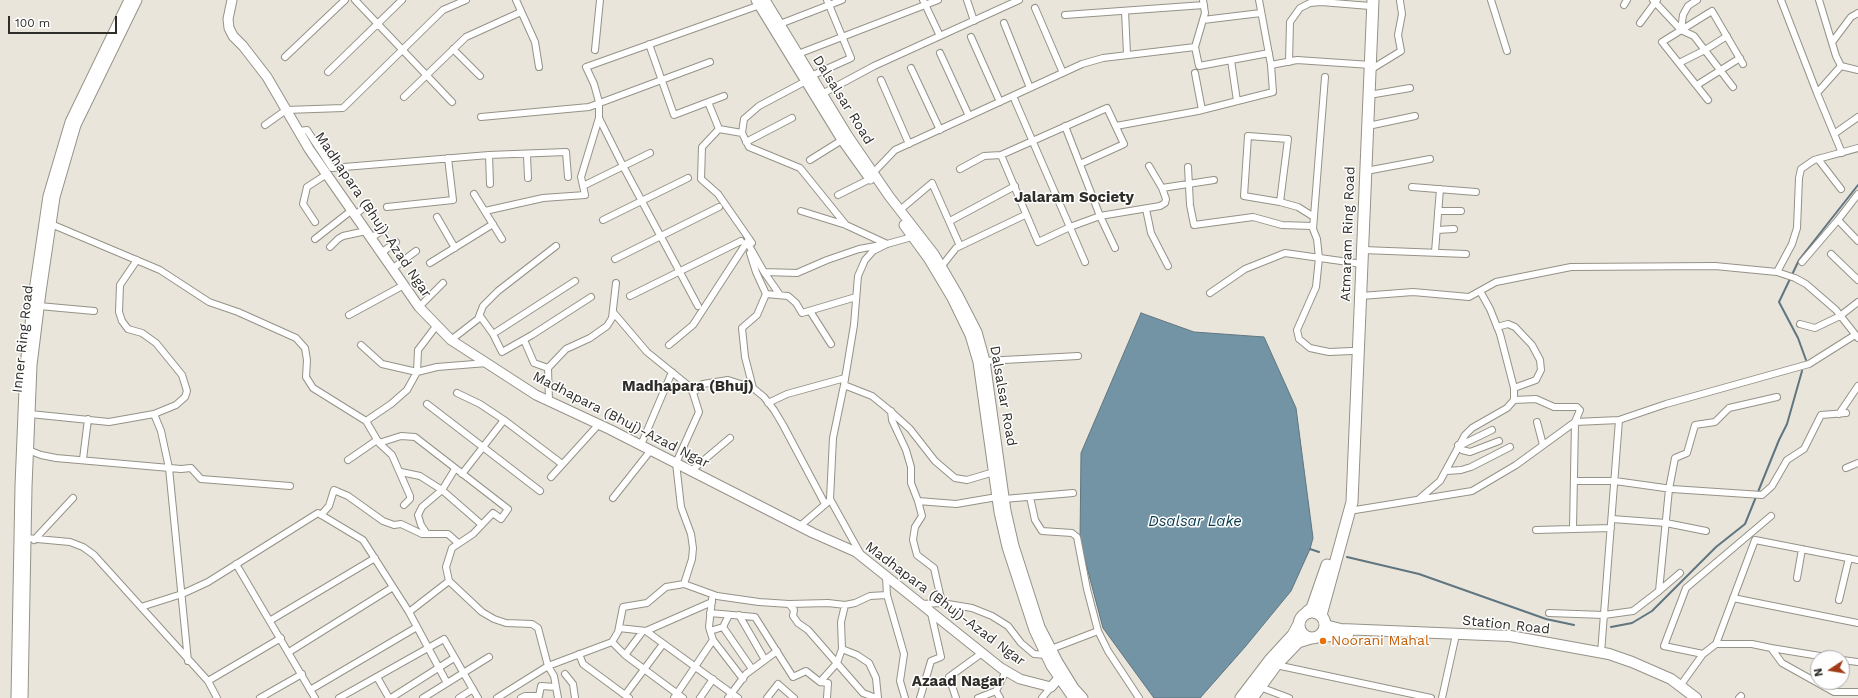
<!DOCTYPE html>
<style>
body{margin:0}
#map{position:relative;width:1858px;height:698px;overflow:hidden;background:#e9e5db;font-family:"Work Sans",sans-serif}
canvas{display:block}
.north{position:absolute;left:1810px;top:650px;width:40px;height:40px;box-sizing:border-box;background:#fff;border:1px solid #acaba9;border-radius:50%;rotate:258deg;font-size:11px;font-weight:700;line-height:16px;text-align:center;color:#2f2d29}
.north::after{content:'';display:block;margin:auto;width:14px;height:18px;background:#a13a17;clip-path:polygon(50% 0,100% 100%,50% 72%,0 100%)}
.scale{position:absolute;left:8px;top:16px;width:109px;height:18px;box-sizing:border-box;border:2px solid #2f2d29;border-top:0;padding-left:5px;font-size:12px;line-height:14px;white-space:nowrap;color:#2f2d29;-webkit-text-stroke:3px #fff;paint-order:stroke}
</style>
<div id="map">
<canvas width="1858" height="698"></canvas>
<div class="north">N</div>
<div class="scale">100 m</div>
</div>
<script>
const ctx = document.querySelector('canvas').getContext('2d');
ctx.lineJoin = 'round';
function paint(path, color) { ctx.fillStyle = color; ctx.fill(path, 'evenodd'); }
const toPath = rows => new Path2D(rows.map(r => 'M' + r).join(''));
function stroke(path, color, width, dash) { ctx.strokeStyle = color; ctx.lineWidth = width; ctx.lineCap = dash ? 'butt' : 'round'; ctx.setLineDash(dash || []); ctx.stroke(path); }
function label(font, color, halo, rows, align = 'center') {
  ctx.font = font + ' "Work Sans",sans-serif'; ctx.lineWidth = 3; ctx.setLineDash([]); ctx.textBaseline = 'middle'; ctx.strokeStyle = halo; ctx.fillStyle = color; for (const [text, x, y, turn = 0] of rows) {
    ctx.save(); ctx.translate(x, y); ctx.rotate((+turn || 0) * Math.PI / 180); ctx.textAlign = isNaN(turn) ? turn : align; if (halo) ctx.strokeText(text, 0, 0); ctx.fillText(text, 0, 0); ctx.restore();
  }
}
const water = toPath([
 [1141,313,1194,332,1264,337,1296,408,1313,538,1310,549,1291,591,1245,647,1200,698,1154,698,1103,628,1080,541,1081,453,1141,313]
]);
paint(water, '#7394a5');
stroke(water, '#5f7580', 1);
stroke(toPath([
 [1806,360,1798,338,1779,302,1799,260,1858,185],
 [1310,549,1319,552],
 [1347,557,1419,574,1546,619,1574,625],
 [1611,627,1632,623,1652,611,1716,547,1745,524,1779,440,1787,424,1802,371]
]), '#5f7580', 2);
const street = toPath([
 [355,0,452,102],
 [516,0,535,42,539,67],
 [923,0,940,36],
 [967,0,974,21],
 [1203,0,1205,13,1195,47,1199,66,1269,53],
 [1491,0,1507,51],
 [1653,0,1681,30,1694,36,1733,87],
 [1781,0,1817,93,1842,153],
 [1819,0,1836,56,1841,66],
 [1624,5,1627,0],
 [1035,8,1063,73],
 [1125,11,1127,54],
 [1065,15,1204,5],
 [1203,20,1261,13],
 [1004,23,1030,88],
 [1640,23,1657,0],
 [780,24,842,0],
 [1681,30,1683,15,1688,6,1697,0],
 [971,37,1000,102],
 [1833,41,1851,17,1858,13],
 [649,44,674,115,724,96],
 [453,49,480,76],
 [595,50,600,0],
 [940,53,969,116],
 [798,54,938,0],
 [285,57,345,0],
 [1231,60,1237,101],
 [1289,62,1290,22,1300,8,1310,3,1321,2,1370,6],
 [1679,63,1705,50,1727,36],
 [1271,65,1297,60,1371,65],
 [911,68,940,130],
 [1370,70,1401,51,1398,35,1402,14,1400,1],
 [328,72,402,0],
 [1195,73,1202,110],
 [811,76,851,58,827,0],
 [1325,77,1313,229,1317,239,1319,258,1316,287,1297,330,1299,339,1310,348,1329,352,1352,351],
 [881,80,909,144],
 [806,81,759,106,744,119,742,133,749,147,800,168,846,225],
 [1697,85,1740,58],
 [1817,93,1841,66,1858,70],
 [822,94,874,66,1019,0],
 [1369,95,1410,88],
 [1013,96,1085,262],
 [404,97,466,37,521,12],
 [1708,100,1662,42,1712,11,1743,64],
 [481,117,589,107,710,62],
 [265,125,286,110,343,108,443,10,466,0],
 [1065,126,1100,216,1115,248],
 [1116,126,1198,111,1273,92,1271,65,1259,0],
 [1368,126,1415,116],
 [719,129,742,133],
 [299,131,307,130,332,168,489,155,566,152,568,177],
 [1834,134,1858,117],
 [746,142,792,118],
 [489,155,490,184],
 [527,155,528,178],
 [1001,155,1038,242,1070,227,1100,216,1160,206,1165,203,1166,199,1162,188,1149,166],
 [1818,159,1841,189],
 [810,160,842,140],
 [1188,167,1190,205,1194,225,1253,217,1282,225,1312,226,1313,229],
 [960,169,984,156,1001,155,1107,108,1124,144,1080,164],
 [1366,171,1430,159],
 [873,173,895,150,1082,64,1103,58,1195,47],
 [583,186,650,153],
 [1412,187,1476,192],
 [1162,188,1214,180],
 [474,194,502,239],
 [838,195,870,179],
 [1280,202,1244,196,1248,136,1288,139,1280,202,1298,207,1314,217],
 [387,207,453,200,448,158],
 [1146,209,1151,233,1168,266],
 [900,210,932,183,960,246],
 [485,211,543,198,585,195,581,177,599,118],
 [801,211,846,225,887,244],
 [1438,211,1461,211],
 [355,215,367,205],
 [437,217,455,248],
 [603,220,688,178],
 [1838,220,1858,241],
 [950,221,1015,186],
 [315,222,303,204,307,187,327,174],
 [51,224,160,270,209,302,238,312,296,338,305,348,307,360,306,377,313,388,366,421,379,443,392,455,410,496,410,499,404,505],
 [1437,230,1454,229],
 [371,238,380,232],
 [315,239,352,210],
 [747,242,764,272,797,273,827,260,859,249,887,244,912,237],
 [330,247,338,239,343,236,366,231],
 [1363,250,1466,254],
 [1435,252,1440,189],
 [381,253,396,242],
 [750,253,756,272,766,294,757,315,742,328,745,357,753,388],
 [1831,254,1858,280],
 [615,259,719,207],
 [137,260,120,285,119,312,122,321,128,329,142,333,156,343,182,375,187,391,185,397,176,405,154,414],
 [1802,262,1838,220,1858,194],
 [430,263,493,224],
 [941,267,956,248,1025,215],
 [392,269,416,251],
 [764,272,780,295],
 [1777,272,1792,244,1797,228,1799,178,1801,169,1814,160,1858,148],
 [1210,293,1245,269,1285,253,1362,264],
 [766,294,788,296,796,303,802,313,856,297],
 [630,296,741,241],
 [1361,296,1413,292,1469,297,1496,282,1571,267,1715,266,1777,272,1795,278,1806,284,1836,310,1858,338],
 [39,306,94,311],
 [698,306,623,166,599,118,599,102,594,84,586,67,760,5],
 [419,307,443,283],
 [810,311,831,344],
 [613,312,647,352,689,386,693,393],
 [349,315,404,285],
 [480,316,493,334,502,352,532,335,591,297],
 [1800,324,1815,328,1840,316,1858,302],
 [1497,327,1508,324,1515,327,1532,345,1540,360,1541,370,1536,380,1514,388],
 [493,334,575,281],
 [451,340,478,319,483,306,498,291,556,246],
 [524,340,534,363,548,368,566,349,590,338,607,326,612,318,616,283],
 [361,345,382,364,417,372,418,350,437,325],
 [669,345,693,325,747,242,752,243,718,194,701,179,702,147,719,129,708,102],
 [985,361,1078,356],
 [548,368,549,401],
 [844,385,872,396,888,409,910,429,935,461,955,478,967,480,994,472],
 [457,393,480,404,504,420,562,464],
 [1514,400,1536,399,1554,407,1577,407,1580,410,1575,422,1573,528],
 [768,403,787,394,845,378],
 [427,404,540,491],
 [891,411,892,420,906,450,911,467,911,483,918,501,956,504,997,497],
 [30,414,109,422,154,414,161,431,169,468,188,661],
 [1839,414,1858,386],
 [366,421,391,404,407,390,417,372,437,367,487,363],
 [1537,422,1543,445],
 [379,443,401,436,415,437,508,509,501,519,493,513,473,534,452,548,446,567,449,581,482,612,494,619,506,623,532,624,538,628,548,666,554,676,558,698],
 [641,445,672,372],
 [1458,445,1462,450,1470,452,1499,441],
 [1459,446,1492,430],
 [28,450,41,455,56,458,181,469,191,468,201,479,290,486],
 [83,459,88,419],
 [348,460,377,440],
 [1846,468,1858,463],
 [691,471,730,438],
 [1447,471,1461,470,1471,467,1510,447],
 [401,472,420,476,442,490,481,524],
 [462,474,504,420],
 [551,477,599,424],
 [1574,481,1615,481,1672,489,1762,495,1772,486,1787,460,1804,449,1821,415,1846,413],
 [1030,497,1035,520,1042,531,1072,533,1077,537,1087,589,1098,631,1108,651,1139,698],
 [613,498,651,450],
 [1004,499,1073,493],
 [1419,499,1440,481,1465,435,1472,428,1507,408,1514,400,1514,388,1500,334,1490,309,1480,291],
 [918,501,922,516,915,527,913,540,917,555,934,568,942,603],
 [1349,511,1472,491,1516,465,1575,422,1619,420,1666,404,1809,364,1855,335],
 [321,515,329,506,334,490,348,496,383,521,394,525,401,524,422,534,448,534,458,543],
 [1612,519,1666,523,1706,531],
 [800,526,828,502],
 [1536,530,1611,528],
 [427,534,421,525,418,515,422,507,442,490,455,469],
 [26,538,70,542,83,547,94,555,208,681,217,698],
 [34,540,73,498],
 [860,553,830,499,833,438,844,385,854,325,858,276,865,260,873,251,887,244],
 [236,564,315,698],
 [886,577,887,595,904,654,900,681,905,698],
 [1797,578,1802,549],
 [684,584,692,559,693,548,691,534,681,507,676,463,699,412,693,393,703,384,728,380,753,388,764,397,774,410,783,425,825,504],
 [1659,591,1680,573],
 [1733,598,1858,623],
 [712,599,709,627,713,640,743,679],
 [1839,600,1849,558],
 [789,604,828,603,845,605,855,603,870,596,887,595],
 [921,604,942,603,972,608,992,616,1008,626,1021,643,1034,654,1046,655],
 [141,607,182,594,208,582,318,513,363,540,409,612,447,683],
 [409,612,449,581],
 [710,613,755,617,793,677,806,671,820,682,828,683,827,698],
 [1549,613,1604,615,1633,611,1659,591,1669,489,1675,458,1687,453,1695,425,1715,422,1729,408,1777,397],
 [739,615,765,660],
 [271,620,375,558],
 [723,627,752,669],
 [619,628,646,631,712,602],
 [646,631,738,698],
 [710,631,723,627,729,615],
 [612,642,625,655,683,698],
 [1716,644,1755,540,1858,560],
 [1771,648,1832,658],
 [842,649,857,655,869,663,876,678,878,698],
 [1051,649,1098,631],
 [289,652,393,587],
 [1601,653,1619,420],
 [579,654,583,664,629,698],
 [1703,654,1664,646,1686,588,1771,516],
 [625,655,643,631],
 [1842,660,1858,662],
 [1276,665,1431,698],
 [565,674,573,684,575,698],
 [377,677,389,698],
 [208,681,281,638],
 [820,682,837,663,842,649,841,622,845,605],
 [1680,686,1703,654,1716,644,1752,644,1771,648,1782,663,1834,692,1858,692],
 [1260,687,1289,698],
 [310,690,417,627],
 [625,695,663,644],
 [260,698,302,674],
 [339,698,444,639,478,698],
 [391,698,454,658],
 [423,698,489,657],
 [459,698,473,689],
 [497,698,548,666,612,642,618,632,623,607,647,603,666,587,684,584,717,596,759,602,789,604,794,610,793,616,798,623,808,630,863,693,876,698],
 [521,698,525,696,539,696,541,686,556,687],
 [674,698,713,640],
 [700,698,713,679],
 [728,698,746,674,777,651],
 [767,698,778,684,794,698],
 [920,698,931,661,941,657,931,613],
 [956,698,949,677,982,653],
 [978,698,996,691],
 [1000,698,996,691,1006,671],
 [1042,698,1051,687],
 [1442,698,1455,639],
 [1739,698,1741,696]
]);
const secondary = toPath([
 [232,0,228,19,229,28,233,36,243,46,267,77,309,149,419,307,451,340,536,395,611,430,813,533,856,552,1001,668,1020,679,1051,687,1059,678,1065,675],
 [756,0,842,140,870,179],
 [765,0,848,136,889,196,934,254,958,295,977,332,985,361,1006,511,1014,546,1040,627,1058,662,1074,688,1083,698],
 [904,225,928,258,952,298,970,335,978,362,999,512,1007,547,1034,630,1051,666,1073,698],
 [16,698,20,486,25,365,34,291,48,196,70,122,129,0],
 [23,698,27,487,32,365,41,292,55,197,76,125,137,0]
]);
const primary = toPath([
 [1325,625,1341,629,1510,636,1609,654,1632,662,1671,679,1696,698],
 [1318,637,1348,635]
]);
const highway = toPath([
 '1299 625a13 13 0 1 1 26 0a13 13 0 1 1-26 0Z',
 [1307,612,1312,608,1327,565],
 [1321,615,1352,502,1373,0],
 [1241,698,1270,660,1293,635,1299,624],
 [1252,698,1276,665,1298,642,1311,638]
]);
stroke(street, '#959288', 8);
stroke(secondary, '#959288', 11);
stroke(primary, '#959288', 12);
stroke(highway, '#959288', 13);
stroke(street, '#fff', 6);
stroke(secondary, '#fff', 9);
stroke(primary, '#fff', 10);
stroke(highway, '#fff', 11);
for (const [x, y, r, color] of [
 [1323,641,4,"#e8710a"]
]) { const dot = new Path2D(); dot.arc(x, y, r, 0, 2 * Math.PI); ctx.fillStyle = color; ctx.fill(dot); stroke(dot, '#fff', 1.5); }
label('14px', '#2f2d29', '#fff', [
 ["Dalsalsar Road",843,100,58],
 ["Madhapara (Bhuj)-Azad Ngar",373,215,56],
 ["Atmaram Ring Road",1348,234,-88],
 ["Inner Ring Road",23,339,-84],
 ["Dalsalsar Road",1003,396,80],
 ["Madhapara (Bhuj)-Azad Ngar",621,420,27],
 ["Madhapara (Bhuj)-Azad Ngar",945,604,37],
 ["Station Road",1506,625,6]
]);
label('14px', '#c56008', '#fff', [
 ["Noorani Mahal",1331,641]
], 'left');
label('bold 15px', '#2f2d29', '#fff', [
 ["Jalaram Society",1074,198],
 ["Madhapara (Bhuj)",688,387],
 ["Azaad Nagar",958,682]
]);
label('italic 15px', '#083a4d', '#fff', [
 ["Dsalsar Lake",1195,522]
]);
</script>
